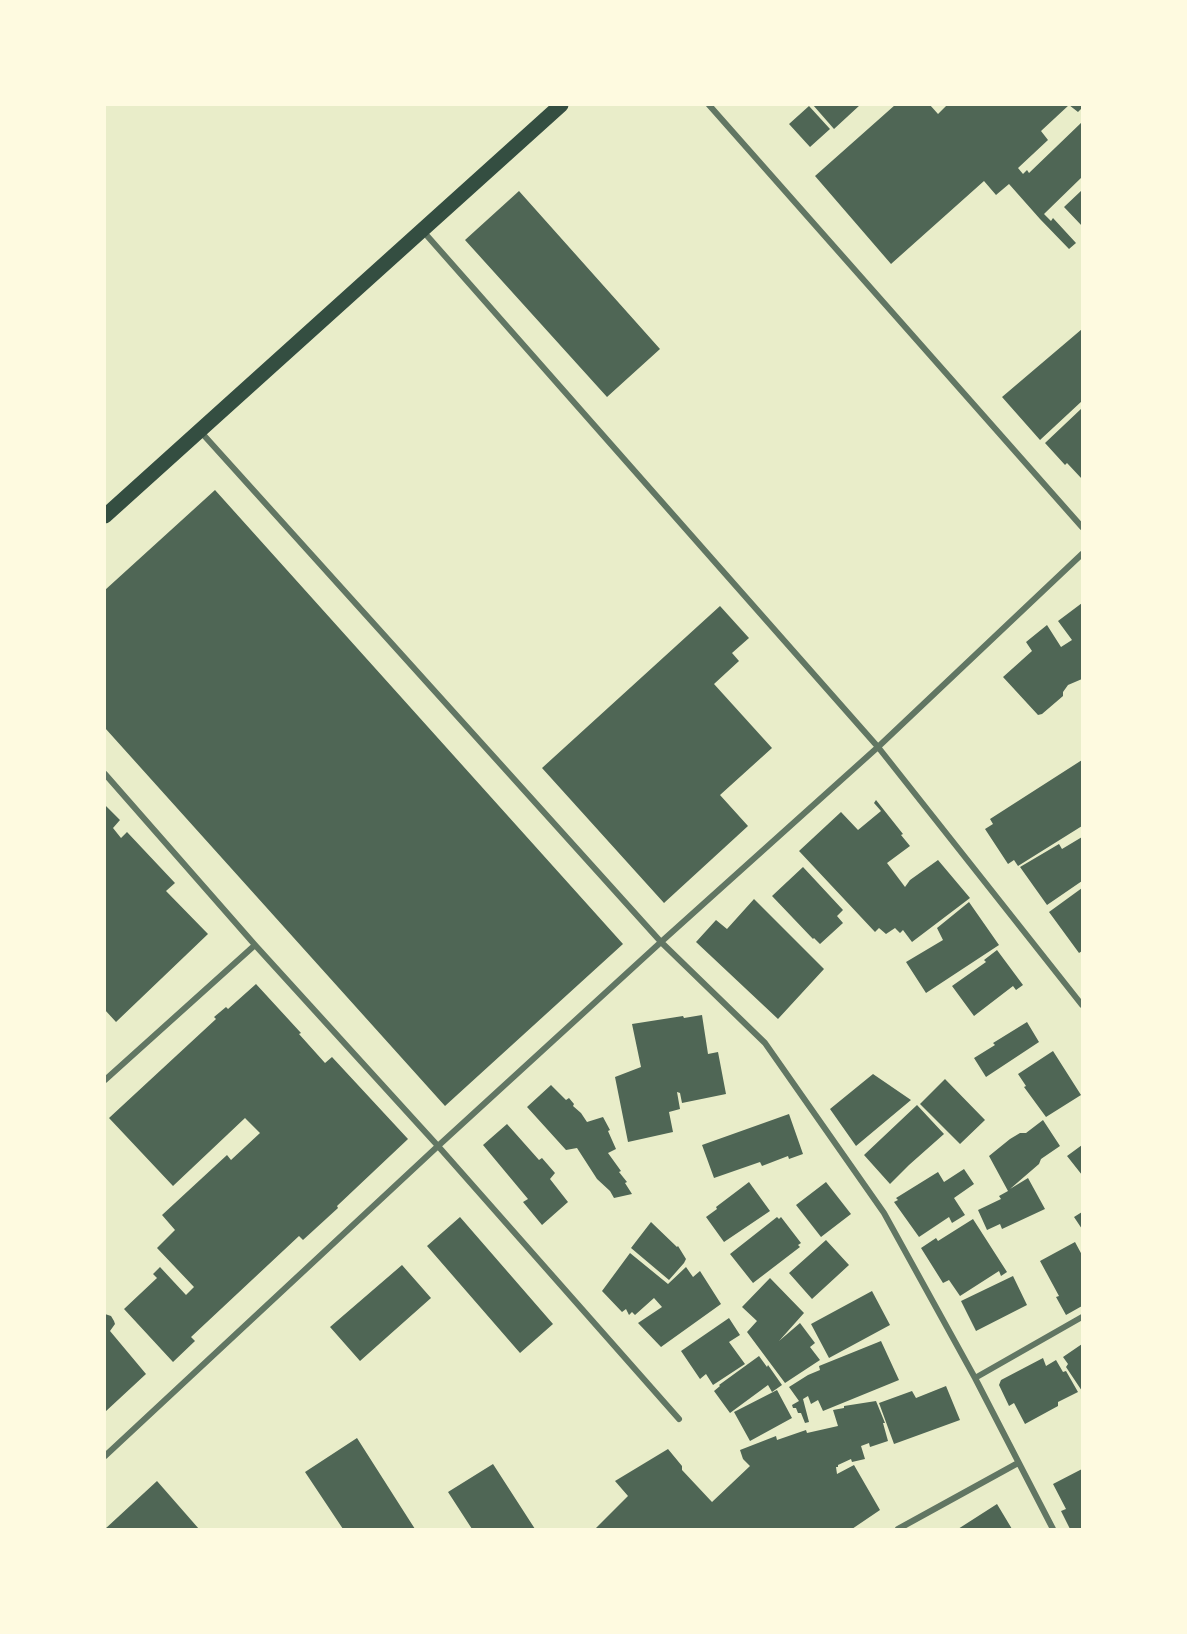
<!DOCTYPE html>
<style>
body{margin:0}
#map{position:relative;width:1187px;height:1634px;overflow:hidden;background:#e9edc9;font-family:"Work Sans",sans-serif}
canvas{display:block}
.frame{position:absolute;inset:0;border:106px solid #fefae0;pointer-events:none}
</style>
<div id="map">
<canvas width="1187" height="1634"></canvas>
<div class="frame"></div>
</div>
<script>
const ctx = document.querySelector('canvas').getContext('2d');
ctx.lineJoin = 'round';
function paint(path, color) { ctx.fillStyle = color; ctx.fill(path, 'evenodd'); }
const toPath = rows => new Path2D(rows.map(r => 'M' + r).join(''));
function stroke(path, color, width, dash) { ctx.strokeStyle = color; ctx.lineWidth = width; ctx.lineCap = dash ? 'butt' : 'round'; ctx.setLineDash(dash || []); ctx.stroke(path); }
paint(toPath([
 [813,105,860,105,834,129],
 [895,105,930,105,938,114,947,105,972,105,973,106,975,105,1082,105,1082,108,1078,112,1069,105,1041,131,1048,140,1018,168,1023,174,1027,170,1029,173,1082,122,1082,177,1044,214,1051,221,1053,218,1076,243,1069,249,1040,219,1009,184,996,195,984,181,891,264,815,176],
 [809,106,830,129,810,147,789,124],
 [1082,190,1082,226,1064,207],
 [519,191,660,349,607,397,465,240],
 [1082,329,1082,401,1040,440,1002,397],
 [1082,408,1082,479,1067,463,1065,465,1045,443],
 [215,490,623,944,445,1106,105,728,105,590],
 [1082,603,1082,679,1068,685,1063,692,1063,696,1042,714,1038,715,1003,677,1032,651,1026,642,1047,625,1061,647,1072,640,1058,621],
 [720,606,749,638,732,653,739,661,714,684,772,748,720,795,748,826,664,903,542,768],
 [1082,760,1082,826,1018,866,1014,860,1008,864,985,829,993,824,990,819],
 [876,800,903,834,901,835,910,846,887,863,905,887,910,880,938,860,970,898,912,942,903,930,900,933,895,928,886,934,879,928,875,932,799,851,841,812,858,830,881,811,874,803],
 [105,805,120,820,113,828,121,838,127,832,175,883,166,891,208,934,116,1022,105,1010],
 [1082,837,1082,881,1047,905,1020,867,1059,844,1062,849],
 [803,867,843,910,837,916,843,923,820,944,814,938,813,939,772,896],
 [1082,888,1082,951,1079,953,1049,912],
 [754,899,824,969,778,1019,696,942,716,920,727,929],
 [969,902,999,945,926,993,906,962,943,940,937,928],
 [997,950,1023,985,1016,990,1013,986,974,1016,952,986,986,962,984,960],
 [256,984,301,1033,299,1034,325,1063,332,1057,408,1139,337,1206,338,1208,303,1240,299,1236,191,1337,195,1341,173,1362,124,1309,157,1278,153,1274,160,1267,186,1295,194,1287,157,1248,175,1230,162,1215,227,1155,231,1160,260,1133,245,1118,173,1186,109,1118,216,1019,214,1017,226,1007,228,1009],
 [702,1015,708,1054,718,1052,726,1094,682,1103,680,1093,677,1092,680,1109,669,1112,673,1132,628,1142,615,1077,641,1067,632,1024,683,1016,684,1018],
 [1027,1022,1039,1042,986,1077,974,1058,995,1045,993,1043],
 [1053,1051,1081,1095,1046,1117,1024,1087,1026,1086,1018,1074],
 [873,1074,911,1100,856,1146,830,1109],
 [945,1079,985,1120,960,1144,920,1104],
 [551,1085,566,1100,569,1098,574,1104,573,1106,581,1113,587,1122,603,1117,610,1130,608,1131,616,1149,608,1153,621,1171,619,1172,627,1182,625,1183,632,1194,614,1198,610,1191,597,1179,577,1148,566,1150,527,1107],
 [917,1105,944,1134,909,1165,890,1184,864,1155],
 [789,1114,803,1154,789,1159,788,1156,762,1166,760,1162,714,1178,702,1145],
 [1043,1120,1060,1146,1041,1159,1039,1164,1010,1189,1028,1178,1045,1209,1002,1229,1000,1224,987,1230,978,1210,1001,1199,999,1196,1008,1191,989,1156,1010,1139,1020,1133,1026,1133],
 [507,1124,539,1160,542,1158,555,1173,550,1179,568,1202,542,1225,523,1202,528,1199,483,1145],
 [1082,1145,1082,1175,1067,1156],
 [964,1169,974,1184,954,1198,965,1215,952,1223,949,1217,919,1237,894,1202,898,1200,896,1198,938,1172,944,1182],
 [749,1182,770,1211,724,1242,706,1217,717,1209,716,1207],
 [826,1182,851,1214,821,1237,796,1205],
 [1082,1212,1082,1229,1074,1217],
 [460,1217,553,1324,520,1353,427,1246],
 [777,1217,779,1219,781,1217,801,1243,798,1245,800,1247,753,1283,730,1254],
 [973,1219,1007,1272,1001,1276,999,1271,960,1296,949,1280,943,1283,921,1248,936,1238,938,1241],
 [651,1222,677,1247,678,1246,686,1259,684,1263,669,1280,631,1248],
 [826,1240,849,1265,812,1299,789,1273],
 [1075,1242,1082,1255,1082,1306,1066,1315,1056,1297,1059,1296,1040,1261],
 [630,1253,668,1284,686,1267,693,1277,700,1271,721,1304,661,1347,638,1323,662,1307,654,1298,635,1315,632,1312,629,1315,626,1309,622,1312,602,1291],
 [402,1265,431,1298,360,1361,330,1327],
 [1013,1276,1027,1305,976,1331,961,1301],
 [770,1278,804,1313,779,1341,800,1323,815,1343,810,1347,820,1360,785,1383,747,1332,757,1321,742,1307],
 [872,1291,890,1325,829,1358,811,1324],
 [105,1314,111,1316,114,1321,115,1324,110,1331,146,1374,105,1412],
 [729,1318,740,1335,729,1342,745,1364,713,1385,706,1374,700,1379,681,1351],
 [881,1341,899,1380,823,1411,818,1400,811,1404,808,1396,803,1399,809,1422,805,1423,801,1413,798,1413,796,1408,793,1408,792,1405,799,1401,789,1387,808,1375,820,1370,819,1366],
 [1082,1344,1082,1391,1066,1367,1068,1364,1063,1357],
 [759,1356,767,1367,768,1365,782,1385,772,1392,768,1385,730,1413,714,1391,720,1386,719,1385],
 [1043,1358,1046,1366,1056,1360,1063,1372,1066,1371,1078,1392,1058,1402,1058,1406,1025,1424,1014,1403,1009,1406,999,1385,1001,1380],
 [946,1386,960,1420,894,1444,879,1403,912,1391,916,1398],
 [777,1390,792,1418,750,1441,734,1412],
 [876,1401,885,1423,883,1423,888,1441,870,1447,869,1443,861,1446,865,1459,852,1462,851,1459,838,1465,838,1467,836,1467,837,1474,854,1465,880,1510,852,1529,595,1529,628,1496,615,1481,668,1449,682,1466,682,1470,712,1502,750,1466,743,1459,740,1450,776,1436,777,1440,806,1430,807,1433,838,1426,833,1410,844,1408,844,1406],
 [357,1438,415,1529,343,1529,305,1472],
 [493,1464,535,1529,472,1529,448,1492],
 [1082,1469,1082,1529,1070,1529,1061,1511,1066,1509,1053,1484],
 [157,1481,199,1529,105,1529],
 [997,1504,1012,1529,958,1529]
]), '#4f6655');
stroke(toPath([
 [709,105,1082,527],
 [422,230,878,747,1082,1005],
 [200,431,661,942,765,1043,884,1213,975,1378,1053,1529],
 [105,774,255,945,438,1146,679,1419],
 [105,1080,255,945],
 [975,1378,1082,1317],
 [105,1456,438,1146,661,942,878,747,1082,554],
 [898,1529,1018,1463]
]), '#617663', 6);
stroke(toPath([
 [105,516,561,105]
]), '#344e41', 15);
</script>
